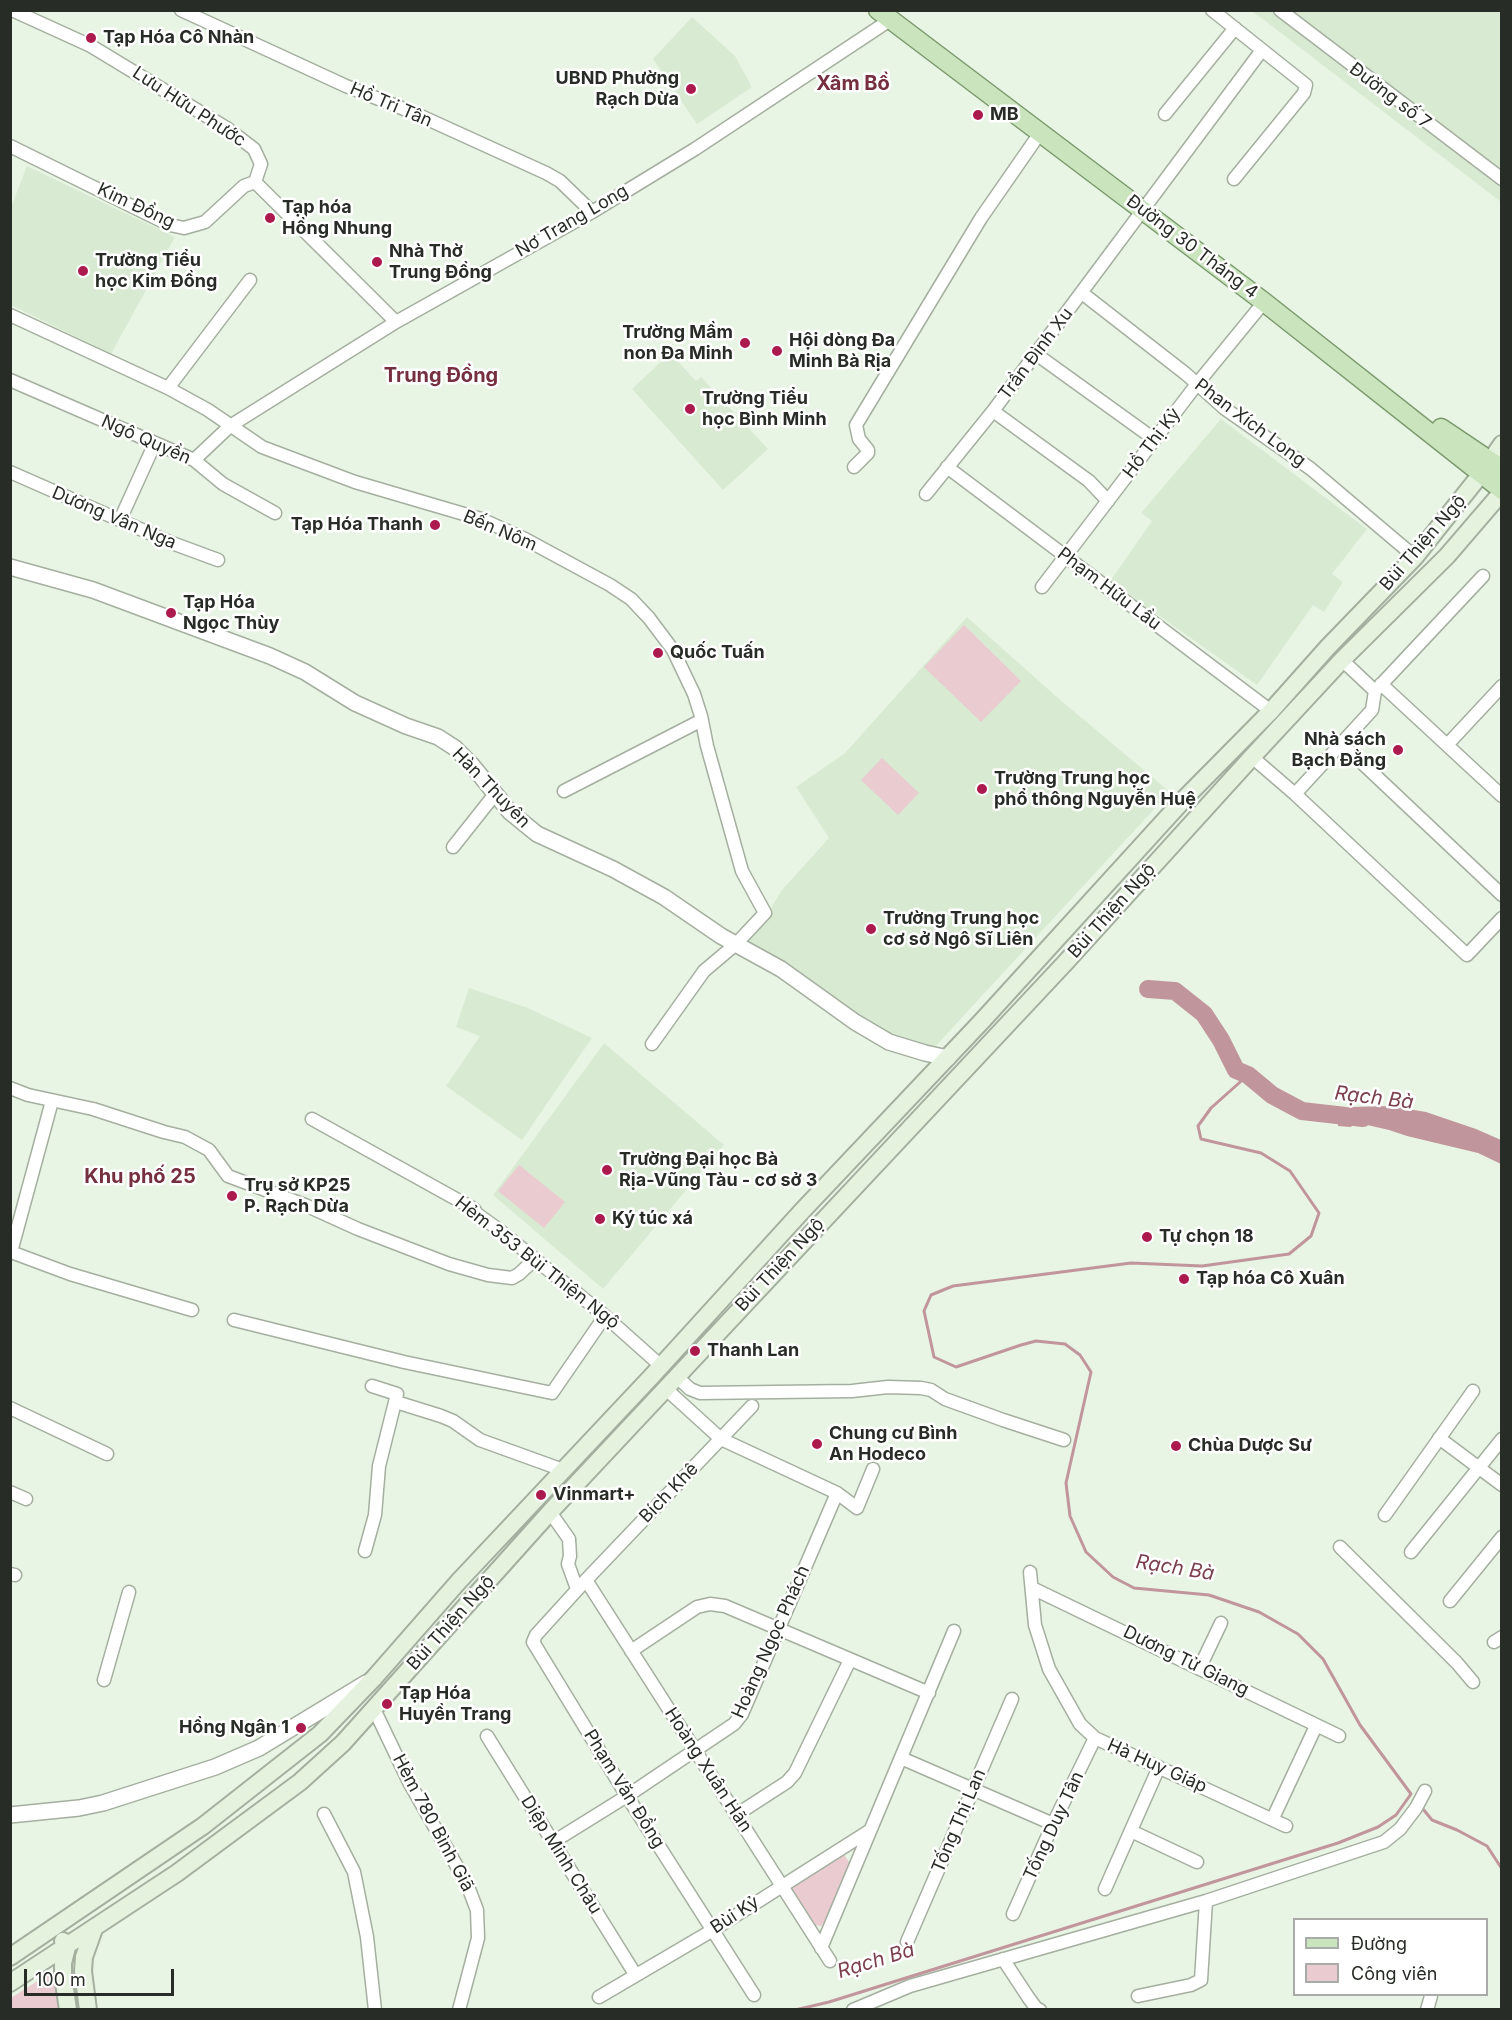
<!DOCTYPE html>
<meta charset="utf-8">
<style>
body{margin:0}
#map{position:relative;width:1512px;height:2020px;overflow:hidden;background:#e9f5e4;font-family:Inter,sans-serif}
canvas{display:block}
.frame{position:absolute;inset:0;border:12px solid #282c26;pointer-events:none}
.legend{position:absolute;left:1293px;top:1918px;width:195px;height:78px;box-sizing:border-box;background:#fff;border:2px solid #a9aba8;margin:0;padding:8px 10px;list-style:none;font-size:18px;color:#282c26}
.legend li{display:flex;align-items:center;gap:12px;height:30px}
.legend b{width:30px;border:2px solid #a9aba8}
.scale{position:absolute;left:24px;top:1969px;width:150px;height:27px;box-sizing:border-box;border:3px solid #282c26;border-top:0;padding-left:8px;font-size:18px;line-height:21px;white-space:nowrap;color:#282c26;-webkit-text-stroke:4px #fff;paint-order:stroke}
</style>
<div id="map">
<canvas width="1512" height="2020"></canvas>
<div class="frame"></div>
<ul class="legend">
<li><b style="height:8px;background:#cae5bd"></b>Đường</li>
<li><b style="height:16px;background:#e9cbd0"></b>Công viên</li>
</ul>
<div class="scale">100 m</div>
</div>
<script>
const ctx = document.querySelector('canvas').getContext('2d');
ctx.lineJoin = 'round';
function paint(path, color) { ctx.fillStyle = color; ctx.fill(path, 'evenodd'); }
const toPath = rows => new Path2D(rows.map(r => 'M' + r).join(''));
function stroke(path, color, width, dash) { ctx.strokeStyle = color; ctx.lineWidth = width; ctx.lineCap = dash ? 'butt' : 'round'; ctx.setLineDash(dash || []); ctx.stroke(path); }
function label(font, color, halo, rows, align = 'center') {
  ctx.font = font + ' Inter,sans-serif'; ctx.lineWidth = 5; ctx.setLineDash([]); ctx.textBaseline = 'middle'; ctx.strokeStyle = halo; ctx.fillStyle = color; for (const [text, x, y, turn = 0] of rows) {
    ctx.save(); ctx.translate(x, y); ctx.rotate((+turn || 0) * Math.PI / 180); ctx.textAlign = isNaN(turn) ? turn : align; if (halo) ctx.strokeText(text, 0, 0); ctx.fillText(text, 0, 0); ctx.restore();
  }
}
paint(toPath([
 [1251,11,1501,11,1501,202,1264,20],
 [692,17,735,56,752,87,697,124,653,59],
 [27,166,175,237,111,354,11,305,11,207],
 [670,353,696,381,701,377,768,449,723,490,632,389],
 [1221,419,1367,529,1332,574,1343,582,1324,612,1313,605,1257,685,1110,581,1152,521,1141,513],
 [967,617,1058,698,1170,792,932,1050,897,1040,859,1018,745,942,766,917,781,891,829,838,796,787,845,753],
 [469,988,528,1008,592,1038,522,1140,446,1086,480,1036,456,1027],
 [604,1043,724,1145,603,1289,493,1195]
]), '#d9ead3');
paint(toPath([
 [964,625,1021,681,981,722,924,667],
 [882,758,919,793,898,815,861,780],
 [519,1165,565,1202,544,1228,498,1191],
 [843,1853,851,1865,824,1923,821,1926,814,1925,790,1891,796,1883],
 [50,1973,54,1976,59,2009,11,2009,11,1998]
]), '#e9cbd0');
paint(toPath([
 [1391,1106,1426,1112,1476,1129,1501,1140,1501,1164,1478,1153,1407,1136,1389,1130,1363,1124,1353,1124,1351,1127,1338,1126,1339,1110,1351,1107]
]), '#c1959c');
stroke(toPath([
 [1423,1809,1432,1820,1457,1830,1487,1846,1502,1869],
 [795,2010,829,2002,1338,1843,1378,1827,1396,1815,1411,1794,1360,1725,1323,1659,1298,1634,1259,1612,1209,1595,1134,1588,1113,1577,1086,1552,1070,1516,1066,1483,1091,1372,1080,1355,1065,1344,1036,1341,1021,1345,956,1367,934,1357,924,1311,931,1295,953,1286,1131,1263,1202,1266,1289,1254,1311,1236,1319,1213,1290,1171,1261,1153,1201,1139,1198,1126,1211,1108,1248,1075]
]), '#c1959c', 3);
stroke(toPath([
 [1148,989,1175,991,1204,1014,1221,1040,1236,1070,1248,1075,1272,1095,1302,1111,1363,1118]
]), '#c1959c', 18);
const minor = toPath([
 [12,10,91,46,228,129,254,149,261,164,255,182,396,322],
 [181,10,346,86,414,113,546,173,560,181,592,212],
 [1212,10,1306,85,1304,93,1234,179],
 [1280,10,1502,179],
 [1165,114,1235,28],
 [10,146,170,225,184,228,205,222,244,186,255,182],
 [1082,293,1186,374,1224,408,1311,469,1415,557],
 [10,315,168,388,208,410,262,447,355,482,481,519,525,539,610,585,631,599,649,618,673,650,694,694,701,716,707,746,742,871,765,913,736,944,704,971,652,1044],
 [1036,354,1154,439],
 [10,380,194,460,223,484,275,513],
 [168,388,250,280],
 [993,411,1089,481,1108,501],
 [194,460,230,426,289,389,396,322,592,212,695,149,890,20],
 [854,467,868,453,868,450,859,439,856,425,981,218,1040,133],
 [947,467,1271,711],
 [10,472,172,543,218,560],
 [926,494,993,411,1262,50],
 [120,520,155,443],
 [1042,587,1197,384,1264,302],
 [1381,684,1502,796],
 [1377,689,1483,576],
 [1342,744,1502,895],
 [1447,745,1502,686],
 [1252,757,1295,794,1467,955,1502,918],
 [564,791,702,720],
 [1295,794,1372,710,1375,691,1342,660],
 [453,847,495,794],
 [10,1088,28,1095,93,1109,164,1132,185,1137,209,1150,228,1176,305,1205,358,1229,449,1264,488,1275,512,1278,519,1274,535,1259],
 [52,1101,11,1252,70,1274,192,1310],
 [312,1119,474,1209,477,1214,498,1229,605,1316,660,1365],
 [234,1320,404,1362,552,1393,605,1316],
 [676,1376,690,1389,700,1393,852,1391,888,1387,921,1388,931,1390,945,1399,1003,1420,1064,1440],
 [666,1389,721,1439,837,1493,857,1508,873,1469],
 [396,1402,441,1416,453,1421,480,1440,563,1470],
 [752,1406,586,1580,536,1635,533,1642,627,1796,754,1995],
 [10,1408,107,1454],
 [1439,1438,1502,1485],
 [10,1492,26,1499],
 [550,1512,569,1539,570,1556,568,1564,577,1589],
 [1385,1515,1473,1391],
 [1340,1547,1457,1663,1473,1682],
 [365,1551,375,1515,379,1466,397,1394,372,1386],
 [1411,1552,1502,1439],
 [1030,1572,1035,1625,1049,1669,1080,1724,1095,1738,1286,1826],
 [10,1574,15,1575],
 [586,1580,830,1961],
 [1032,1588,1339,1736],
 [1450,1601,1502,1537],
 [1494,1642,1502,1637],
 [631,1651,697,1607,710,1604,725,1606,929,1693],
 [1200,1667,1221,1623],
 [104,1680,129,1592],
 [374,1709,409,1782,467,1884,477,1910,478,1938,459,2010],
 [487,1736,635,1974],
 [901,1758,1053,1824],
 [324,1814,354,1872,367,1937,375,2010],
 [736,1815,787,1782,795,1773,850,1660],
 [1273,1818,1316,1726],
 [1131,1831,1197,1862],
 [553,1842,627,1796,734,1724,742,1714,837,1493],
 [1105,1889,1159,1767],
 [1013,1914,1053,1824,1095,1738],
 [907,1942,1012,1699],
 [821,1948,954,1631],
 [1003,1959,1028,1997,1036,2008,1040,2010],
 [1138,1996,1191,1985,1201,1980,1206,1901],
 [599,1997,713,1930,869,1831],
 [853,2010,910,1986,1206,1901,1384,1842,1400,1829,1416,1808,1425,1791],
 [1427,2010,1431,1996]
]);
const tertiary = toPath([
 [10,567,93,590,270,656,305,672,355,703,406,726,438,737,455,748,471,764,510,812,537,834,613,869,664,897,721,936,781,969,855,1022,889,1042,925,1053,948,1058],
 [10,1815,79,1808,103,1803,215,1767,259,1748,366,1683]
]);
const secondary = toPath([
 [63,1941,67,1947,63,1963,63,1975,68,2010],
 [10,1957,203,1826,320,1734,374,1678,459,1581,651,1377,803,1210,982,1021,1186,797,1271,711,1328,647,1415,557,1481,474,1502,444],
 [10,1983,177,1873,300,1782,343,1743,550,1512,1065,963,1252,757,1342,660,1447,556,1502,492],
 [88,2010,83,1971,84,1957,94,1929]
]);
const primary = toPath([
 [878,10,1264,302,1502,490],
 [1441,428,1502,469]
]);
stroke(minor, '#a4af9f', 15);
stroke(tertiary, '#a4af9f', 18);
stroke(secondary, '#a4af9f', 20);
stroke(primary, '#7a996c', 21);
stroke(minor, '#fff', 12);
stroke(tertiary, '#fff', 15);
stroke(secondary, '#e4f2de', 16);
stroke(primary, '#cae5bd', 18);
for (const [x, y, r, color] of [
 [91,38,6,"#ac194c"],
 [691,89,6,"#ac194c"],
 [978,115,6,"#ac194c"],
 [270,218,6,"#ac194c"],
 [377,262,6,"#ac194c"],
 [83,271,6,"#ac194c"],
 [745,343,6,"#ac194c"],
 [777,351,6,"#ac194c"],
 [690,409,6,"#ac194c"],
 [435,525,6,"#ac194c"],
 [171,613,6,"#ac194c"],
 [658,653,6,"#ac194c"],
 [1398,750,6,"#ac194c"],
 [982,789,6,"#ac194c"],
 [871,929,6,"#ac194c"],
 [607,1170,6,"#ac194c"],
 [232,1196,6,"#ac194c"],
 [600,1219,6,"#ac194c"],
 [1147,1237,6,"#ac194c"],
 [1184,1279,6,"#ac194c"],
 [695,1351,6,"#ac194c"],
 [817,1444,6,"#ac194c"],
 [1176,1446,6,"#ac194c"],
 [541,1495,6,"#ac194c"],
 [387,1704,6,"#ac194c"],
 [301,1728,6,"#ac194c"]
]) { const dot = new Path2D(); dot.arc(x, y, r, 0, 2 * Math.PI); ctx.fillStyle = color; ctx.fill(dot); stroke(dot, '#fff', 2); }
label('bold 18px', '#282c26', '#fff', [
 ["Tạp Hóa Cô Nhàn",103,38],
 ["UBND Phường",679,79,"right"],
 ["Rạch Dừa",679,100,"right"],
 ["MB",990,115],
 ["Tạp hóa",282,208],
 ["Hồng Nhung",282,229],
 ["Nhà Thờ",389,252],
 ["Trung Đồng",389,273],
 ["Trường Tiểu",95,261],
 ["học Kim Đồng",95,282],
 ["Trường Mầm",733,333,"right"],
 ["non Đa Minh",733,354,"right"],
 ["Hội dòng Đa",789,341],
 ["Minh Bà Rịa",789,362],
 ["Trường Tiểu",702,399],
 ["học Bình Minh",702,420],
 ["Tạp Hóa Thanh",423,525,"right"],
 ["Tạp Hóa",183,603],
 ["Ngọc Thùy",183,624],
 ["Quốc Tuấn",670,653],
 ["Nhà sách",1386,740,"right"],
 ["Bạch Đằng",1386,761,"right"],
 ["Trường Trung học",994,779],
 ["phổ thông Nguyễn Huệ",994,800],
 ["Trường Trung học",883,919],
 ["cơ sở Ngô Sĩ Liên",883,940],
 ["Trường Đại học Bà",619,1160],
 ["Rịa-Vũng Tàu - cơ sở 3",619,1181],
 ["Trụ sở KP25",244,1186],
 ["P. Rạch Dừa",244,1207],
 ["Ký túc xá",612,1219],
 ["Tự chọn 18",1159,1237],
 ["Tạp hóa Cô Xuân",1196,1279],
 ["Thanh Lan",707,1351],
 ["Chung cư Bình",829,1434],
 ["An Hodeco",829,1455],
 ["Chùa Dược Sư",1188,1446],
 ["Vinmart+",553,1495],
 ["Tạp Hóa",399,1694],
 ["Huyền Trang",399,1715],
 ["Hồng Ngân 1",289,1728,"right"]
], 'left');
label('18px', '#282c26', '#fff', [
 ["Đường số 7",1390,96,37],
 ["Hồ Tri Tân",391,105,23],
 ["Lưu Hữu Phước",189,107,33],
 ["Kim Đồng",136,206,25],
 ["Nơ Trang Long",572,221,-30],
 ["Đường 30 Tháng 4",1192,247,37],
 ["Trần Đình Xu",1036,354,-53],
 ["Phan Xích Long",1250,423,37],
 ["Ngô Quyền",146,440,24],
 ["Hồ Thị Kỷ",1152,443,-53],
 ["Dương Vân Nga",114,518,23],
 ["Bến Nôm",500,531,23],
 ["Bùi Thiện Ngộ",1423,543,-49],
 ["Phạm Hữu Lầu",1109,589,37],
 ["Hàn Thuyên",491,788,46],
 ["Bùi Thiện Ngộ",1112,911,-48],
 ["Hẻm 353 Bùi Thiện Ngộ",537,1263,38],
 ["Bùi Thiện Ngộ",780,1265,-47],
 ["Bích Khê",669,1493,-46],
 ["Bùi Thiện Ngộ",451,1623,-48],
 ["Hoàng Ngọc Phách",771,1642,-66],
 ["Dương Tử Giang",1186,1661,26],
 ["Hà Huy Giáp",1157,1766,24],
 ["Hoàng Xuân Hãn",708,1770,57],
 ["Phạm Văn Đồng",624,1789,58],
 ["Tống Thị Lan",959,1821,-67],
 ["Hẻm 780 Bình Giã",433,1823,62],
 ["Tống Duy Tân",1054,1826,-65],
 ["Diệp Minh Châu",561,1855,58],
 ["Bùi Kỷ",735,1915,-33]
]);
label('bold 20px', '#752f3f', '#fff', [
 ["Xâm Bồ",853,84],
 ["Trung Đồng",441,376],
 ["Khu phố 25",140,1177]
]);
label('italic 20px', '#7c404c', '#fff', [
 ["Rạch Bà",1374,1098,7],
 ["Rạch Bà",1175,1568,9],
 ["Rạch Bà",876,1961,-17]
]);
</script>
